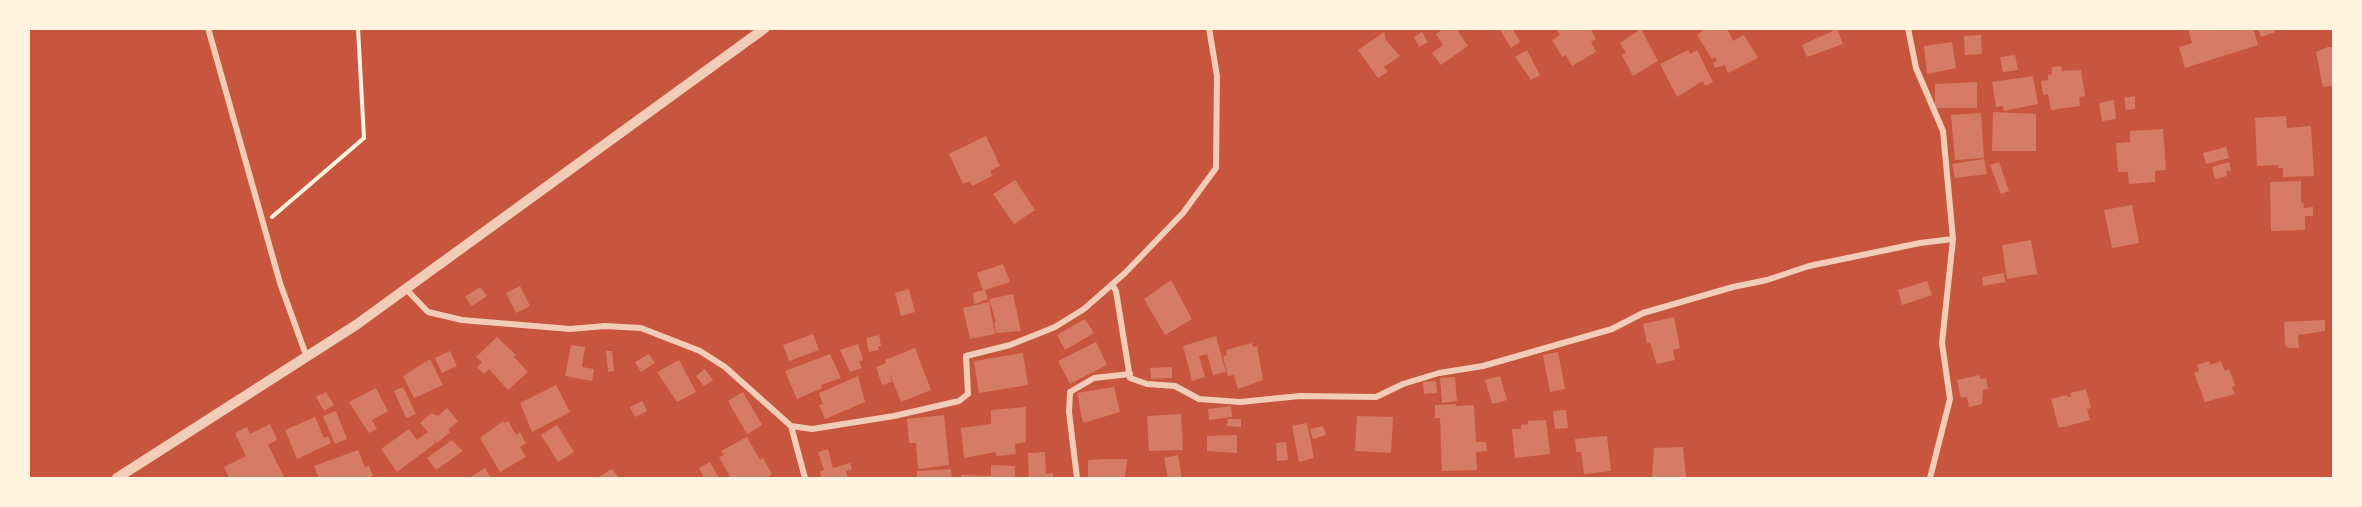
<!DOCTYPE html>
<style>
body{margin:0}
#map{position:relative;width:2362px;height:507px;overflow:hidden;background:#c8553d;font-family:"Noto Sans",sans-serif}
canvas{display:block}
.frame{position:absolute;inset:0;border:30px solid #fff3e0;pointer-events:none}
</style>
<div id="map">
<canvas width="2362" height="507"></canvas>
<div class="frame"></div>
</div>
<script>
const ctx = document.querySelector('canvas').getContext('2d');
ctx.lineJoin = 'round';
function paint(path, color) { ctx.fillStyle = color; ctx.fill(path, 'evenodd'); }
const toPath = rows => new Path2D(rows.map(r => 'M' + r).join(''));
function stroke(path, color, width, dash) { ctx.strokeStyle = color; ctx.lineWidth = width; ctx.lineCap = dash ? 'butt' : 'round'; ctx.setLineDash(dash || []); ctx.stroke(path); }
paint(toPath([
 [1444,28,1456,28,1468,46,1441,65,1432,53,1443,45,1436,34],
 [1499,28,1512,28,1520,42,1511,48],
 [1556,28,1590,28,1596,39,1591,42,1596,52,1572,66,1566,55,1562,57,1552,40,1560,35],
 [1707,28,1727,28,1733,41,1744,35,1758,58,1728,73,1725,65,1715,68,1713,63,1717,61,1715,57,1712,59,1697,35],
 [2188,28,2253,28,2258,45,2185,68,2179,47,2192,43],
 [2258,28,2274,28,2275,32,2261,37],
 [1641,29,1658,61,1633,76,1622,55,1626,53,1620,43],
 [1837,29,1843,44,1807,57,1802,45],
 [1384,32,1386,40,1400,56,1384,67,1388,72,1378,78,1358,50],
 [1422,32,1428,42,1419,47,1414,37],
 [1981,35,1982,54,1965,55,1964,36],
 [1952,42,1956,68,1927,74,1924,46],
 [2328,47,2334,47,2334,85,2323,87,2316,52],
 [1527,50,1540,75,1531,80,1515,57],
 [1688,50,1690,54,1697,50,1713,82,1705,86,1703,81,1677,97,1660,64],
 [2015,55,2018,70,2003,72,2000,57],
 [2061,66,2062,71,2081,70,2085,96,2079,97,2080,106,2051,110,2048,94,2043,95,2041,81,2048,80,2048,75,2052,74,2052,67],
 [2033,76,2038,104,2004,111,2003,106,1996,107,1992,82],
 [1977,82,1977,108,1935,108,1935,84],
 [2135,96,2135,109,2126,110,2124,98],
 [2114,100,2116,119,2102,121,2099,103],
 [1993,112,2036,114,2036,151,1992,151],
 [1981,113,1984,158,1955,160,1951,115],
 [2286,116,2287,128,2311,126,2314,176,2283,177,2283,168,2278,168,2278,165,2257,166,2255,118],
 [2163,129,2166,170,2155,171,2155,182,2129,184,2128,172,2118,172,2116,143,2130,142,2130,131],
 [986,136,1000,166,990,171,992,176,972,186,970,181,963,184,949,154],
 [2226,147,2229,158,2206,164,2203,153],
 [1984,159,1987,174,1955,178,1952,164],
 [1999,162,2009,191,2001,194,1990,165],
 [2229,162,2231,170,2226,171,2227,176,2215,179,2212,167],
 [1015,180,1035,210,1014,224,993,194],
 [2301,181,2301,203,2303,202,2304,208,2313,207,2313,216,2305,216,2305,230,2271,231,2270,182],
 [2132,205,2139,243,2112,248,2104,210],
 [2031,240,2037,274,2007,279,2002,245],
 [1003,264,1010,282,985,290,988,299,974,304,973,293,983,290,977,273],
 [2004,273,2005,282,1983,286,1982,277],
 [1171,280,1192,319,1165,335,1144,299],
 [1927,281,1932,295,1902,305,1898,290],
 [520,286,530,306,516,313,506,293],
 [480,287,487,296,472,306,465,297],
 [909,289,915,312,901,316,895,293],
 [1013,294,1021,331,996,333,994,322,996,322,989,299],
 [989,302,995,334,970,339,963,308],
 [1674,317,1680,348,1673,350,1675,360,1657,364,1650,343,1647,343,1643,324],
 [1085,319,1094,333,1065,350,1057,335],
 [2325,320,2325,331,2298,335,2299,348,2288,348,2285,345,2284,322],
 [813,334,819,350,789,361,783,345],
 [879,335,881,346,878,346,879,350,869,352,866,338],
 [1216,336,1226,372,1213,375,1207,354,1199,356,1205,377,1192,381,1183,346],
 [497,337,516,355,514,357,528,372,508,390,489,369,484,374,477,367,482,362,476,357],
 [1096,342,1107,365,1070,384,1058,361],
 [1252,343,1253,347,1257,346,1263,380,1238,389,1234,375,1228,376,1223,356,1227,355,1226,350],
 [858,344,863,360,859,361,862,368,850,372,840,350],
 [571,345,585,347,582,367,594,369,592,381,565,376],
 [915,348,931,390,901,402,889,372,892,382,882,385,876,367,886,363,885,360],
 [450,351,457,366,442,373,435,358],
 [606,351,612,351,614,371,608,372],
 [1558,352,1565,389,1550,392,1543,355],
 [1023,353,1028,385,979,393,974,361],
 [649,354,655,363,641,372,635,362],
 [830,354,841,378,821,385,822,388,797,399,785,371],
 [430,359,443,385,414,398,403,376],
 [679,360,696,392,677,402,657,372],
 [2209,361,2210,365,2221,361,2225,371,2229,369,2235,385,2232,387,2235,394,2205,402,2194,373,2199,371,2197,365],
 [1172,367,1172,378,1151,379,1150,368],
 [705,369,713,380,704,386,696,376],
 [1980,375,1980,379,1986,378,1988,389,1983,390,1982,404,1969,407,1967,397,1961,398,1957,380],
 [858,376,865,402,825,419,819,405,823,404,819,393],
 [1500,376,1507,400,1492,404,1485,380],
 [1455,377,1457,401,1442,403,1440,378],
 [1436,381,1437,393,1424,394,1423,382],
 [556,385,570,412,532,432,520,403],
 [403,387,416,414,406,418,394,391],
 [1114,387,1120,412,1083,423,1077,393],
 [376,388,388,411,372,420,377,429,369,433,349,402],
 [2086,389,2091,408,2087,409,2090,420,2059,428,2051,399,2067,395,2068,397,2071,397,2070,393],
 [326,392,334,405,324,411,316,397],
 [743,392,762,425,747,434,728,401],
 [642,401,647,411,635,417,630,407],
 [1456,404,1456,406,1474,405,1476,442,1486,442,1487,451,1476,452,1477,470,1442,471,1440,418,1435,418,1435,405],
 [1231,406,1232,417,1209,420,1208,409],
 [1026,407,1026,442,1015,444,1016,454,996,456,996,452,964,458,961,428,991,424,991,410],
 [447,408,458,421,448,430,450,432,437,443,432,437,436,443,397,472,381,449,409,429,417,440,428,432,420,423,431,413,438,416],
 [1566,410,1568,428,1555,429,1553,411],
 [336,411,347,439,335,444,323,416],
 [1181,414,1183,450,1149,451,1147,416],
 [944,415,949,465,918,469,916,443,909,443,907,419],
 [1357,416,1393,417,1391,453,1355,451],
 [315,417,324,438,328,436,331,443,297,459,285,430],
 [1228,419,1241,419,1241,427,1227,426],
 [1546,420,1550,454,1515,458,1512,429,1521,429,1521,425,1528,424,1528,421],
 [503,421,505,423,508,421,516,435,520,432,526,443,520,447,526,457,500,472,480,438],
 [1307,423,1314,458,1299,462,1292,426],
 [270,424,277,440,268,445,284,477,229,478,224,467,246,456,235,433,247,427,250,434],
 [557,425,574,452,558,462,541,435],
 [1323,426,1326,435,1313,439,1310,429],
 [1237,435,1237,453,1207,451,1207,436],
 [1607,436,1611,471,1584,474,1581,452,1576,452,1575,439],
 [747,437,760,460,763,458,772,474,767,478,731,478,719,457,724,455,721,451],
 [452,440,463,451,436,470,427,458],
 [1286,442,1288,460,1277,461,1276,443],
 [1683,447,1686,477,1652,478,1654,448],
 [828,449,833,468,850,463,852,469,846,471,848,478,822,478,820,472,824,470,818,452],
 [358,450,365,467,369,466,373,476,366,478,319,478,314,466],
 [1045,452,1046,474,1053,473,1053,478,1029,478,1028,453],
 [1178,455,1182,478,1168,478,1164,458],
 [1103,459,1127,459,1125,478,1088,478,1088,460],
 [710,462,719,478,704,478,699,468],
 [991,465,1015,466,1015,478,961,478,961,475,991,476],
 [485,468,491,478,469,478],
 [612,469,619,478,597,478],
 [951,469,952,478,917,478,917,471]
]), '#d67c66');
stroke(toPath([
 [272,217,364,138,358,28]
]), '#fff3e0', 4);
stroke(toPath([
 [208,28,280,283,306,355],
 [1908,28,1916,68,1943,131,1953,239,1942,343,1950,399,1930,478],
 [1112,284,1116,291,1130,378,1147,384,1175,386,1199,399,1240,402,1300,396,1376,397,1403,384,1439,373,1483,366,1612,329,1643,313,1733,287,1767,280,1809,266,1920,243,1953,239],
 [406,289,428,312,462,320,570,329,605,326,641,328,700,351,725,367,791,426,812,429,894,416,959,401,968,394,966,356,1010,345,1055,327,1084,309,1125,273,1183,213,1216,168,1217,76,1209,28],
 [791,426,805,478],
 [1077,478,1069,412,1070,392,1094,378,1130,374]
]), '#f1ccb7', 6);
stroke(toPath([
 [117,478,356,325,765,28]
]), '#f1ccb7', 10);
</script>
